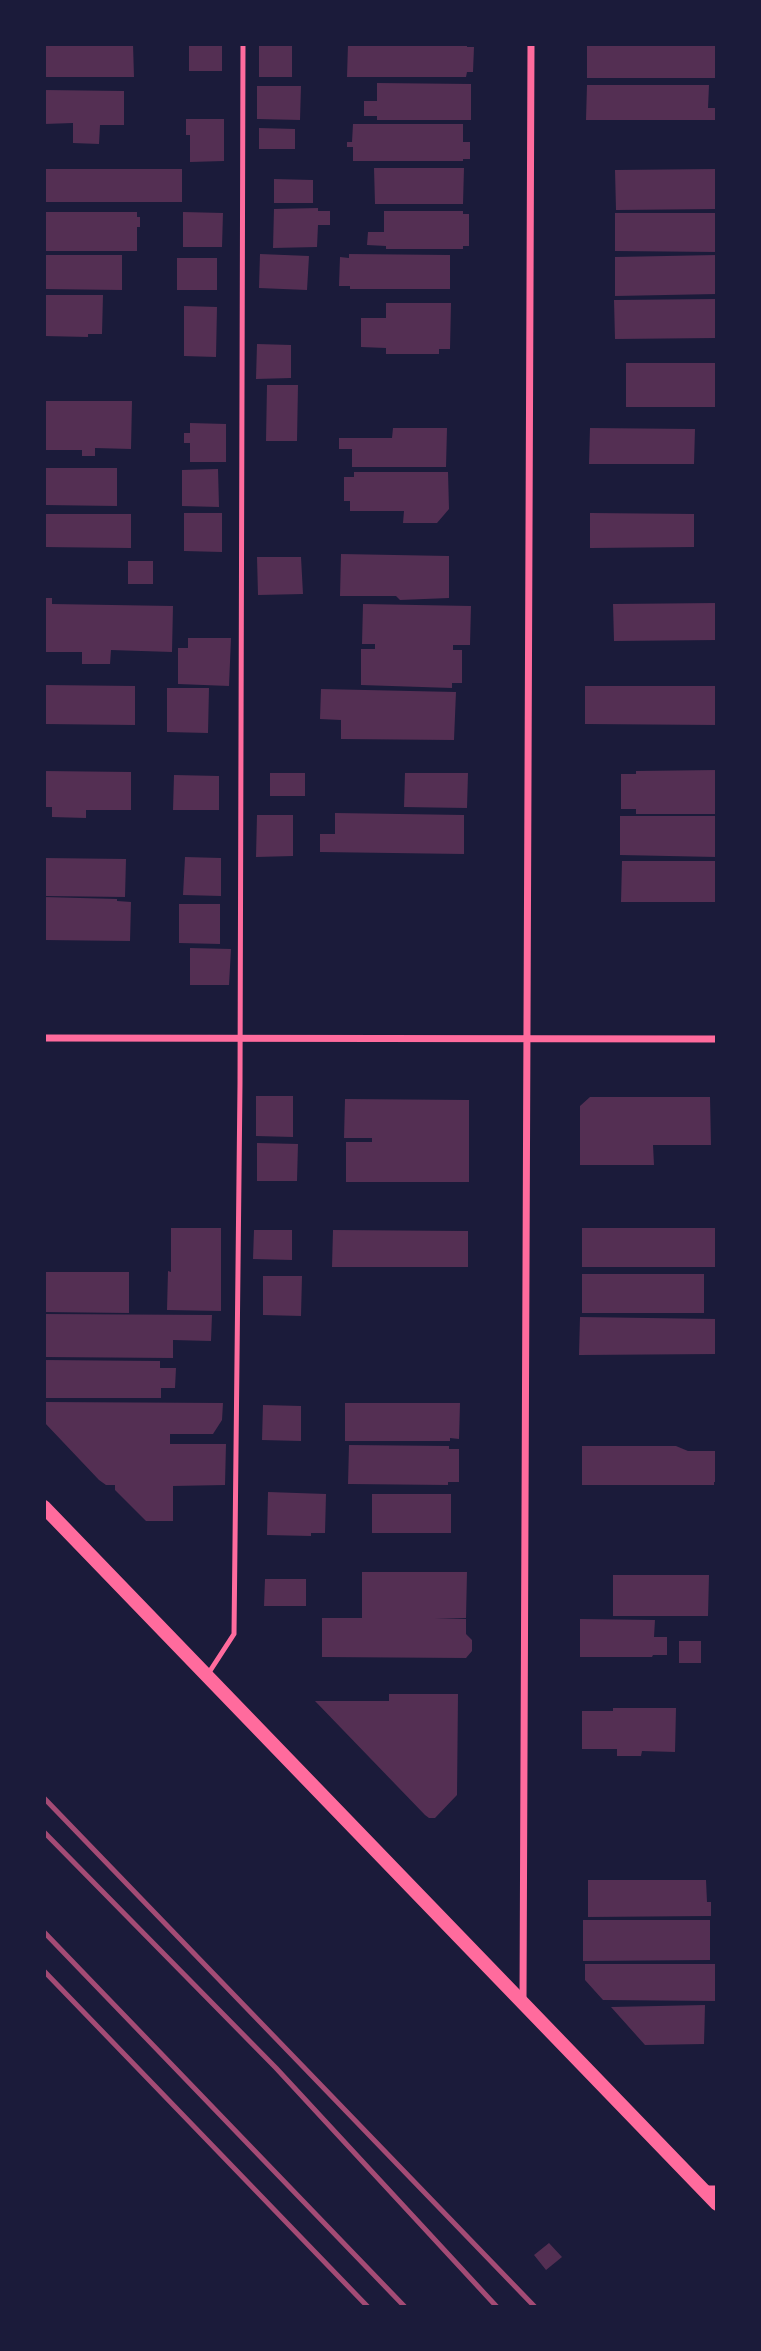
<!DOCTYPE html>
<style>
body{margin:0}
#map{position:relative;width:761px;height:2351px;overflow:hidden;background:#1b1b3a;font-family:Literata,serif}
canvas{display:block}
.frame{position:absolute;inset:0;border:46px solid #1b1b3a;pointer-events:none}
</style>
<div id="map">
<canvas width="761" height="2351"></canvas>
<div class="frame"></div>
</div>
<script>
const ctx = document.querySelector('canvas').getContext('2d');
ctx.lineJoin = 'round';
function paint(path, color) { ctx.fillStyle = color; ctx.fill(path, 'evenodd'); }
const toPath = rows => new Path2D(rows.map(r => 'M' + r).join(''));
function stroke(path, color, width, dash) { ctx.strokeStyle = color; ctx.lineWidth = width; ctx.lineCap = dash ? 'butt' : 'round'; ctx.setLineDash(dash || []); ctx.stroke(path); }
paint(toPath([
 [44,44,133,44,134,77,44,77],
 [189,44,222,44,222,71,189,71],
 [259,44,292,44,292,77,259,77],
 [348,44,467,44,467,47,474,47,473,72,467,72,466,77,347,77],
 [587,44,717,44,717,78,587,78],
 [377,83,471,84,471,120,377,120,377,116,364,116,364,101,377,101],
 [587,85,709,85,708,108,717,108,717,120,586,120],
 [257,86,301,86,300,120,257,119],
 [44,90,124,91,124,125,100,125,99,144,73,143,73,123,44,124],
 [186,119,224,119,224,161,190,162,190,135,186,135],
 [353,124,463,124,463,142,470,142,470,159,463,159,463,161,353,161,353,147,347,147,347,142,352,142],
 [259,128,295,129,295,149,259,149],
 [374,168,464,168,463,204,375,204],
 [44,169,182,169,182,202,44,202],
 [717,169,717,209,616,210,615,170],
 [274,179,313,180,313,203,274,203],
 [318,208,318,211,330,211,330,225,318,225,317,247,273,248,274,209],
 [384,211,463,211,463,214,469,214,469,246,463,246,463,249,386,249,386,246,367,245,368,232,384,232],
 [44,212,137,212,137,217,140,217,140,227,137,227,137,251,44,251],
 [183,212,223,213,222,247,183,247],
 [615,213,717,213,717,252,615,251],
 [260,254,309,256,307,290,259,288],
 [349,254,450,255,450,289,350,289,350,286,339,286,340,257,349,258],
 [44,255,122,255,122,290,44,289],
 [717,255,717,294,615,296,615,257],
 [177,258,217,258,217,290,177,290],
 [44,295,103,295,102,334,88,334,88,337,44,336],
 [717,299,717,338,615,339,614,300],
 [386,303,451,303,450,349,439,349,439,354,386,354,386,348,361,347,361,318,386,318],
 [184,306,217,307,216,357,184,356],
 [257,344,291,345,291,378,256,379],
 [626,363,717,363,717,407,626,407],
 [267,385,298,385,297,441,266,441],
 [44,401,132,401,131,449,95,448,95,456,82,456,82,450,44,450],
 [190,423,226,424,226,462,190,462,190,443,184,443,184,433,190,433],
 [393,428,447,428,446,467,352,467,352,449,339,449,339,438,392,438],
 [590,428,695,429,694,464,589,464],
 [44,468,117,468,117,506,44,505],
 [218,469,219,507,182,506,182,470],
 [354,472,448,472,449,509,437,523,403,523,404,511,350,511,350,501,344,501,344,477,354,477],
 [184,513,222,513,222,552,184,551],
 [590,513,694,514,694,547,590,548],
 [44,514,131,514,131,548,44,547],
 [341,554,449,556,449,598,400,600,396,596,340,596],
 [257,557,301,557,303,594,258,595],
 [128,561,153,561,153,584,128,584],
 [44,598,52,598,52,604,173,606,172,652,111,650,110,664,82,664,82,652,44,652],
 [717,603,717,640,614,641,613,604],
 [363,604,471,606,470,645,453,645,453,650,462,650,462,683,452,683,452,688,361,685,361,649,375,649,375,644,362,644],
 [188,638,231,638,229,686,178,684,178,648,188,648],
 [44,685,135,686,135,725,44,724],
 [585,686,717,686,717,725,585,724],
 [167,688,209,688,208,733,167,732],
 [321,689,456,692,454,740,341,739,341,720,320,719],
 [717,770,717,814,636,814,636,809,621,809,621,774,636,774,636,771],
 [44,771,131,772,131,810,86,810,86,818,52,817,52,807,44,807],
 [270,773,305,773,305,796,270,796],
 [405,773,468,773,467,808,404,807],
 [174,775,219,776,219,810,173,810],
 [335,813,464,815,464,854,320,852,320,834,335,834],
 [257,815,293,815,293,856,256,857],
 [620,816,717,816,717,857,620,855],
 [185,857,221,858,221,896,183,895],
 [44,858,126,859,125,897,44,896],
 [622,861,717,861,717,895,715,895,715,902,621,902],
 [44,897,117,899,117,901,131,902,130,941,44,940],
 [179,904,220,904,220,944,179,943],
 [190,948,231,949,229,985,190,985],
 [256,1096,293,1096,293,1137,256,1136],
 [590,1097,710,1097,711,1145,653,1145,654,1165,580,1165,580,1106],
 [345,1099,469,1100,469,1182,346,1182,346,1142,372,1142,372,1138,344,1138],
 [257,1143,298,1144,297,1181,257,1181],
 [171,1228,221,1228,221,1311,167,1310,168,1271,171,1272],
 [582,1228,717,1228,717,1267,582,1267],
 [254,1230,292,1230,292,1260,253,1259],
 [333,1230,468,1231,468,1267,332,1267],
 [44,1272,129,1272,129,1313,44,1312],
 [582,1274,704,1274,704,1313,582,1313],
 [263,1276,302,1276,301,1316,263,1315],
 [44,1314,212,1315,211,1341,173,1340,173,1358,44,1357],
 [580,1317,717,1319,717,1354,579,1355],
 [44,1360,160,1361,160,1368,176,1368,175,1388,161,1388,161,1398,44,1398],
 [44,1402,223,1403,222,1420,213,1434,170,1434,170,1444,226,1444,225,1485,173,1486,173,1521,146,1521,115,1490,115,1485,106,1485,99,1480,44,1422],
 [345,1403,460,1403,459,1439,450,1438,450,1441,345,1441],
 [263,1405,301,1406,301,1441,262,1440],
 [349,1445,449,1446,449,1449,459,1449,459,1482,448,1482,448,1485,348,1484],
 [582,1446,676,1446,688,1451,717,1451,717,1482,714,1482,714,1485,582,1485],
 [268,1492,326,1494,325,1533,311,1533,311,1536,267,1535],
 [372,1494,451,1494,451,1533,372,1533],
 [362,1572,467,1572,466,1618,435,1619,466,1619,466,1634,472,1640,472,1651,466,1658,322,1657,322,1618,362,1618],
 [613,1575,709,1575,708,1616,613,1616],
 [265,1579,306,1579,306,1606,264,1606],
 [580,1619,655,1620,654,1637,667,1637,667,1655,653,1655,652,1657,580,1657],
 [679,1641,701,1641,701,1663,679,1663],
 [389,1694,458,1694,457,1795,435,1818,429,1818,425,1815,315,1701,389,1701],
 [613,1708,676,1708,675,1752,642,1751,641,1756,617,1756,617,1749,582,1749,582,1711,613,1711],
 [588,1880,706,1880,707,1902,711,1902,711,1916,588,1917],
 [583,1920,710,1920,710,1960,583,1961],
 [585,1964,717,1964,717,2001,603,2000,585,1980],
 [705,2005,704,2044,645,2045,611,2007],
 [549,2243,562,2257,546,2270,534,2255]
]), '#542f53');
stroke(toPath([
 [208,1674,234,1634,240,1084,243,44]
]), '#ff6b9d', 5);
stroke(toPath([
 [44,1038,717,1039],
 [523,2000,531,44],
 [704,2189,717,2189]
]), '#ff6b9d', 7);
stroke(toPath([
 [44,1507,717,2204]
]), '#ff6b9d', 14);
stroke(toPath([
 [44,1798,535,2307],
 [44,1832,276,2068,497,2307],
 [44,1932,405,2307],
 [44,1971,368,2307]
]), '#a44b75', 5);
</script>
